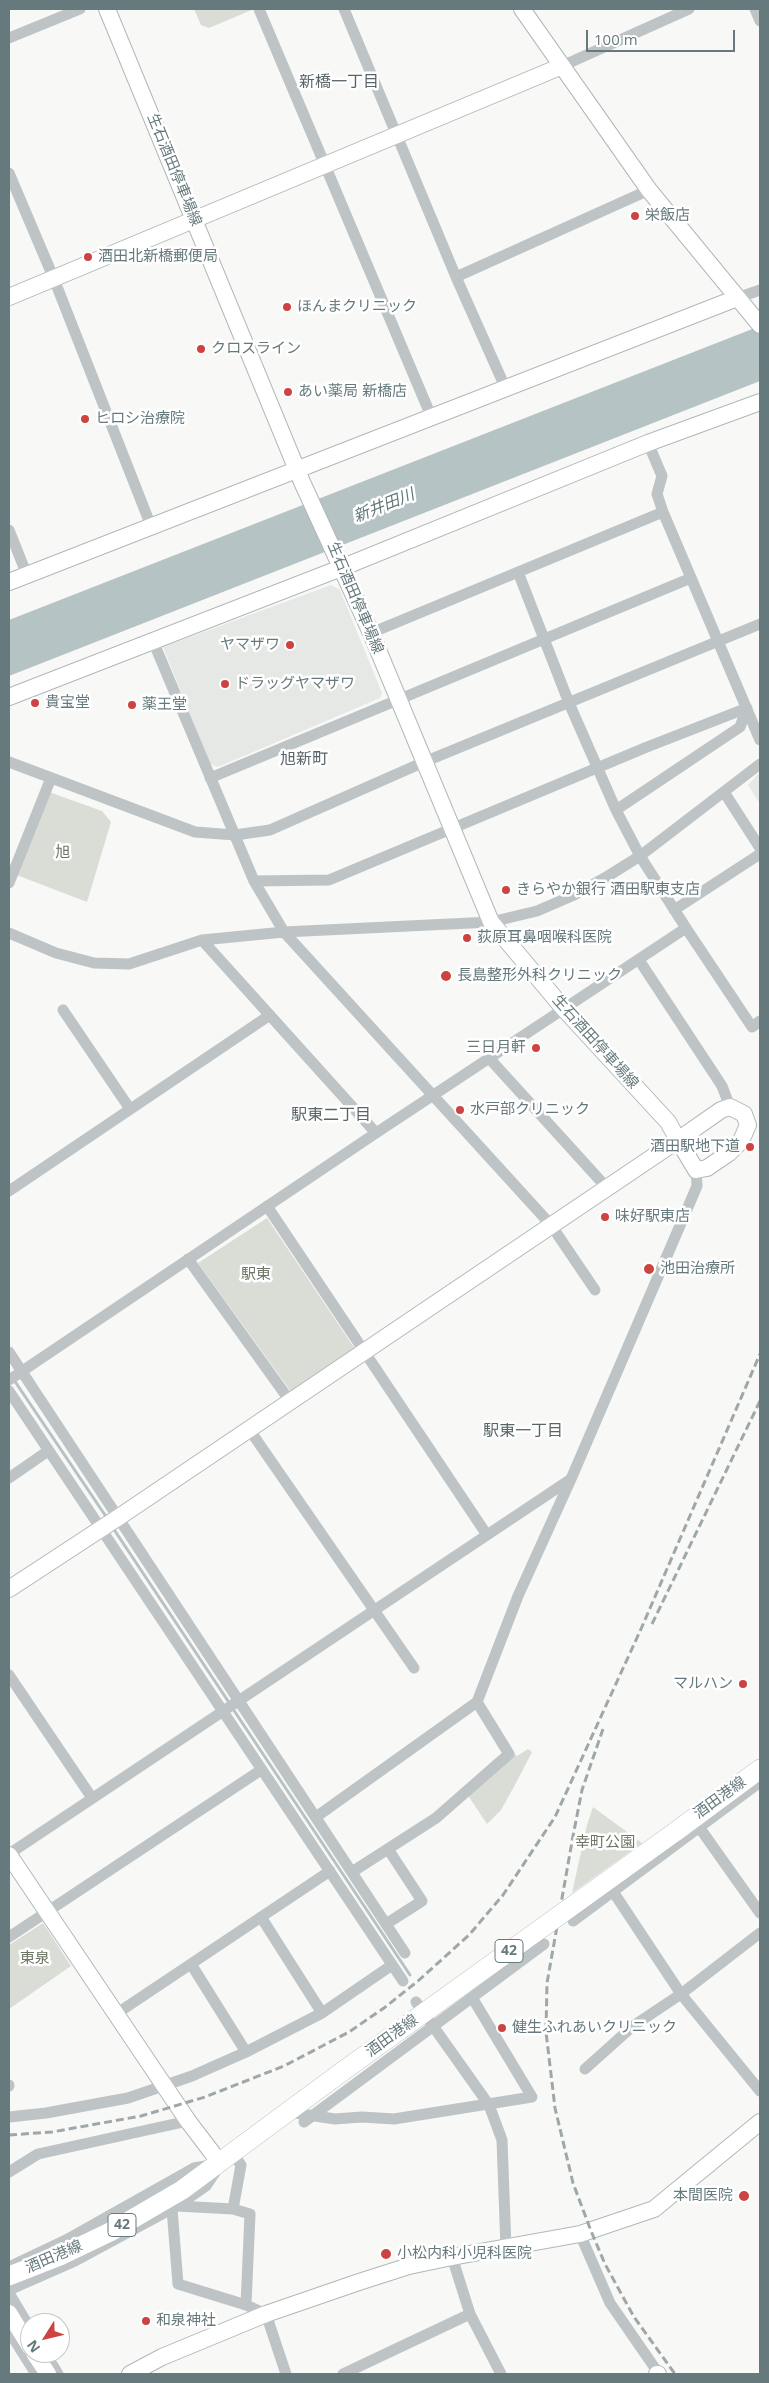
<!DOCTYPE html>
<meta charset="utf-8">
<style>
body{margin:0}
#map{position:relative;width:769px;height:2383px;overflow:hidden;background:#f8f8f6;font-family:"Open Sans",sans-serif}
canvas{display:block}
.frame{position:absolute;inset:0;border:10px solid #66797d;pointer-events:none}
.north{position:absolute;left:20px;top:2313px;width:50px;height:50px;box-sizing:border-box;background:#fff;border:1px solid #c2c9cb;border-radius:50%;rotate:234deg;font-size:14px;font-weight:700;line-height:20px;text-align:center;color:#66797d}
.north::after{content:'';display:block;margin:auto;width:18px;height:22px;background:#cd4341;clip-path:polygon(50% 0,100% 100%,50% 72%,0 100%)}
.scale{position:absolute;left:586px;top:30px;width:149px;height:22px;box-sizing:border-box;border:2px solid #66797d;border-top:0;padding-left:6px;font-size:15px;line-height:18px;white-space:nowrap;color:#66797d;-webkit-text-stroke:4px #fff;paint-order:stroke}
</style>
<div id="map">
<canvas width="769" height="2383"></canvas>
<div class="frame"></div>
<div class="north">N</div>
<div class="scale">100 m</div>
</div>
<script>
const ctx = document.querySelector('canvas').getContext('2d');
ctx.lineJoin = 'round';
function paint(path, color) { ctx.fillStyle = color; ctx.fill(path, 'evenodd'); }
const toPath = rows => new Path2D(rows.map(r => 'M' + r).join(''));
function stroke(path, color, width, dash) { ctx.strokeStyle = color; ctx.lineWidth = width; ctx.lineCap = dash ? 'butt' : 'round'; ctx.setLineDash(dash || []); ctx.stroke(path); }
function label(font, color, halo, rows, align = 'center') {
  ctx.font = font + ' "Open Sans","Noto Sans JP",sans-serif'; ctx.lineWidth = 5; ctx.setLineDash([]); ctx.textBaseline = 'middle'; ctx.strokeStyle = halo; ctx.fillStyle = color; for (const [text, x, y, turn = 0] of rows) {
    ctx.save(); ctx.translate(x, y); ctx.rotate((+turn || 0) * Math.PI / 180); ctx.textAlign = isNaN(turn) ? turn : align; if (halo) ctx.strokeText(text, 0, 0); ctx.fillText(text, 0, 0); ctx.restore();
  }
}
paint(toPath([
 [331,585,340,590,382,693,380,698,218,767,210,764,163,647],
 [760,772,760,804,748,785]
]), '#e6e8e6');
paint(toPath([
 [194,9,254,9,209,28,201,25],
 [49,792,102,811,111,822,87,902,14,874],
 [267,1218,355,1349,292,1393,198,1263],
 [528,1749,532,1752,516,1783,501,1810,487,1824,467,1794,515,1754,517,1756],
 [593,1807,642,1843,572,1893,587,1825],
 [43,1923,71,1966,9,2009,9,1945]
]), '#d9ddd6');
paint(toPath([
 [760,326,760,381,9,676,9,620]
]), '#b6c3c4');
stroke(toPath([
 [14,1380,107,1518],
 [113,1528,230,1704],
 [233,1709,410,1975]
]), '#b6c3c4', 3);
const secondary = toPath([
 [522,9,649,190,760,325],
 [9,297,562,66],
 [9,582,737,298],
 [9,697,341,568,648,443,760,402],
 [9,1589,119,1517,678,1140,721,1110,730,1107,744,1114,748,1125,741,1141,729,1153,707,1168,696,1170,678,1140,668,1122,564,1009,491,922,371,633,302,482,107,9],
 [9,1855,188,2121,220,2163],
 [9,2313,30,2347],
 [34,2353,48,2374],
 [130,2374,162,2357,266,2314,359,2282,409,2266,452,2257,580,2234,654,2209,760,2122],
 [657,2374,658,2374]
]);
const primary = toPath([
 [675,1832,760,1769],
 [9,2276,60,2256,110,2232,182,2190,343,2071]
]);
stroke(secondary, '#b0b8ba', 18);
stroke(primary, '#b0b6b8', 20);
stroke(toPath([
 [259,9,431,416],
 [344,9,456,277,505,387],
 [755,9,760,21],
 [9,38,80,9],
 [562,66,689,9],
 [9,173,54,279,151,526],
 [456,277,649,190],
 [737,298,760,290],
 [648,443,662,476,657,494,663,512,760,740],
 [9,530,27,575],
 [371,633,663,512],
 [153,641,254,881,284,932,551,1225,595,1290],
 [9,762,195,832,235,835,270,830,424,762,760,624],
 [210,778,691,578],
 [724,792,760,848],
 [254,881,329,880,647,747,747,708,740,727,616,810],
 [9,883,51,778],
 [674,910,760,854],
 [686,928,752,1027,760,1021],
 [9,933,56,953,94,963,129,964,202,940,284,932,491,922,537,911,574,895,608,876,640,856,760,764],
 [202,940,376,1133],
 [639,960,722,1086,730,1107],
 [63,1010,130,1109],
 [489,1058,607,1188],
 [9,1191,270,1015],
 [267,1206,487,1535],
 [188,1259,290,1401],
 [9,1352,405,1953],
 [9,1380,376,1133,686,928,640,856,616,810,569,703,518,572],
 [9,1391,403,1981],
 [249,1429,414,1668],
 [9,1478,48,1451],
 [9,1675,92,1798],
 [316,1817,477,1702,518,1596,571,1479,697,1186,696,1170],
 [699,1827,760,1913],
 [9,1854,571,1479],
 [352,1872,436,1818,509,1754,477,1702],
 [614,1893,681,1994,760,2091],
 [261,1917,322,2013,392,1965],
 [573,1921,760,1782],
 [386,1924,422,1901,388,1849],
 [9,1937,261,1770],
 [191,1964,246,2052,322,2013],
 [416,2002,489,2105,502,2140,506,2248],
 [116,2014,330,1871],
 [585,2069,633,2026,681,1994,760,1933],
 [9,2085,9,2086],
 [288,2112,335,2119,362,2117,394,2119,532,2097,473,1999],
 [9,2117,46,2113,128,2098,192,2076,246,2052],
 [304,2122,544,1944],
 [9,2172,38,2154,188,2121],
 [177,2206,233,2209,250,2214,246,2305],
 [172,2209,178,2284,246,2305,266,2314,286,2374],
 [233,2209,241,2165,233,2154],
 [580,2234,610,2303,659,2374],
 [452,2257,470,2314,501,2374],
 [9,2267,66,2240,194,2168,211,2165],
 [9,2290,75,2261,177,2206,206,2186,216,2171],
 [9,2293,30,2328],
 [9,2331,36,2374],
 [45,2353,58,2374],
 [343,2374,470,2314]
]), '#bec3c5', 11);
stroke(secondary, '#fff', 16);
stroke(primary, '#fff', 19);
stroke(toPath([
 [652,1624,760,1401],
 [603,1729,582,1790,573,1836,547,1983,546,2032,555,2108,573,2183,591,2231,605,2264,634,2317,675,2374],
 [9,2135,52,2132,141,2116,205,2097,284,2066,349,2032,384,2008,418,1981,469,1935,503,1895,555,1817,641,1629,760,1354]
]), '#9ea7a9', 3, [8, 4]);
const primaryBridge = toPath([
 [343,2071,675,1832]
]);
stroke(primaryBridge, '#b0b6b8', 20, []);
stroke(primaryBridge, '#fff', 19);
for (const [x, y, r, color] of [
 [635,216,5,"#cd4341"],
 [88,257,5,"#cd4341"],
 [287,307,5,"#cd4341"],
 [201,349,5,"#cd4341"],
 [288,392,5,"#cd4341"],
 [85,419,5,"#cd4341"],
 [290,645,5,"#cd4341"],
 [225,684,5,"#cd4341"],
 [35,703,5,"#cd4341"],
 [132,705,5,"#cd4341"],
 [506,890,5,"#cd4341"],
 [467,938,5,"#cd4341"],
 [446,976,6,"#cd4341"],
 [536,1048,5,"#cd4341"],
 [460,1110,5,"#cd4341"],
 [750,1147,5,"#cd4341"],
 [605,1217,5,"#cd4341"],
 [649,1269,6,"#cd4341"],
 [743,1684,5,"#cd4341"],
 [502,2028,5,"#cd4341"],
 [744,2196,6,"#cd4341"],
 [386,2254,6,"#cd4341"],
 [146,2321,5,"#cd4341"]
]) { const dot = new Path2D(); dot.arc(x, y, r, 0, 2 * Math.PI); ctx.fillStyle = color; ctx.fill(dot); stroke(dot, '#fff', 2); }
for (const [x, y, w] of [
 [509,1951,28],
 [122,2225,28]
]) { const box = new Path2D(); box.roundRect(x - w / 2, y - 11.5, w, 23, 4); ctx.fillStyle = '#fff'; ctx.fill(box); stroke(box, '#66797d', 1); }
label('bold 14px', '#66797d', null, [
 ["42",509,1951],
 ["42",122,2225]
]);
label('15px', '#66797d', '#fff', [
 ["生石酒田停車場線",174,170,68],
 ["生石酒田停車場線",355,598,67],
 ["生石酒田停車場線",595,1042,48],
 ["酒田港線",720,1798,-36],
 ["酒田港線",392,2036,-36],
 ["酒田港線",54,2257,-23]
]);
label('15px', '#66797d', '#fff', [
 ["栄飯店",645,216],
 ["酒田北新橋郵便局",98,257],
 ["ほんまクリニック",297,307],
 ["クロスライン",211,349],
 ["あい薬局 新橋店",298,392],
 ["ヒロシ治療院",95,419],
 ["ヤマザワ",280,645,"right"],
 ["ドラッグヤマザワ",235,684],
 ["貴宝堂",45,703],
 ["薬王堂",142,705],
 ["きらやか銀行 酒田駅東支店",516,890],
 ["荻原耳鼻咽喉科医院",477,938],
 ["長島整形外科クリニック",457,976],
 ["三日月軒",526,1048,"right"],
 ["水戸部クリニック",470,1110],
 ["酒田駅地下道",740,1147,"right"],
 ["味好駅東店",615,1217],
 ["池田治療所",660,1269],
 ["マルハン",733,1684,"right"],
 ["健生ふれあいクリニック",512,2028],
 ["本間医院",733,2196,"right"],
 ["小松内科小児科医院",397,2254],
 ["和泉神社",156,2321]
], 'left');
label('15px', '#6c7665', '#fff', [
 ["旭",63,853],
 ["駅東",256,1275],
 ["幸町公園",605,1843],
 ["東泉",35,1959]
]);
label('16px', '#586569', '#fff', [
 ["新橋一丁目",339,82],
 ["旭新町",304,759],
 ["駅東二丁目",331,1115],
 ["駅東一丁目",523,1431]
]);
label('italic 16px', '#617678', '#fff', [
 ["新井田川",384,506,-22]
]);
</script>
